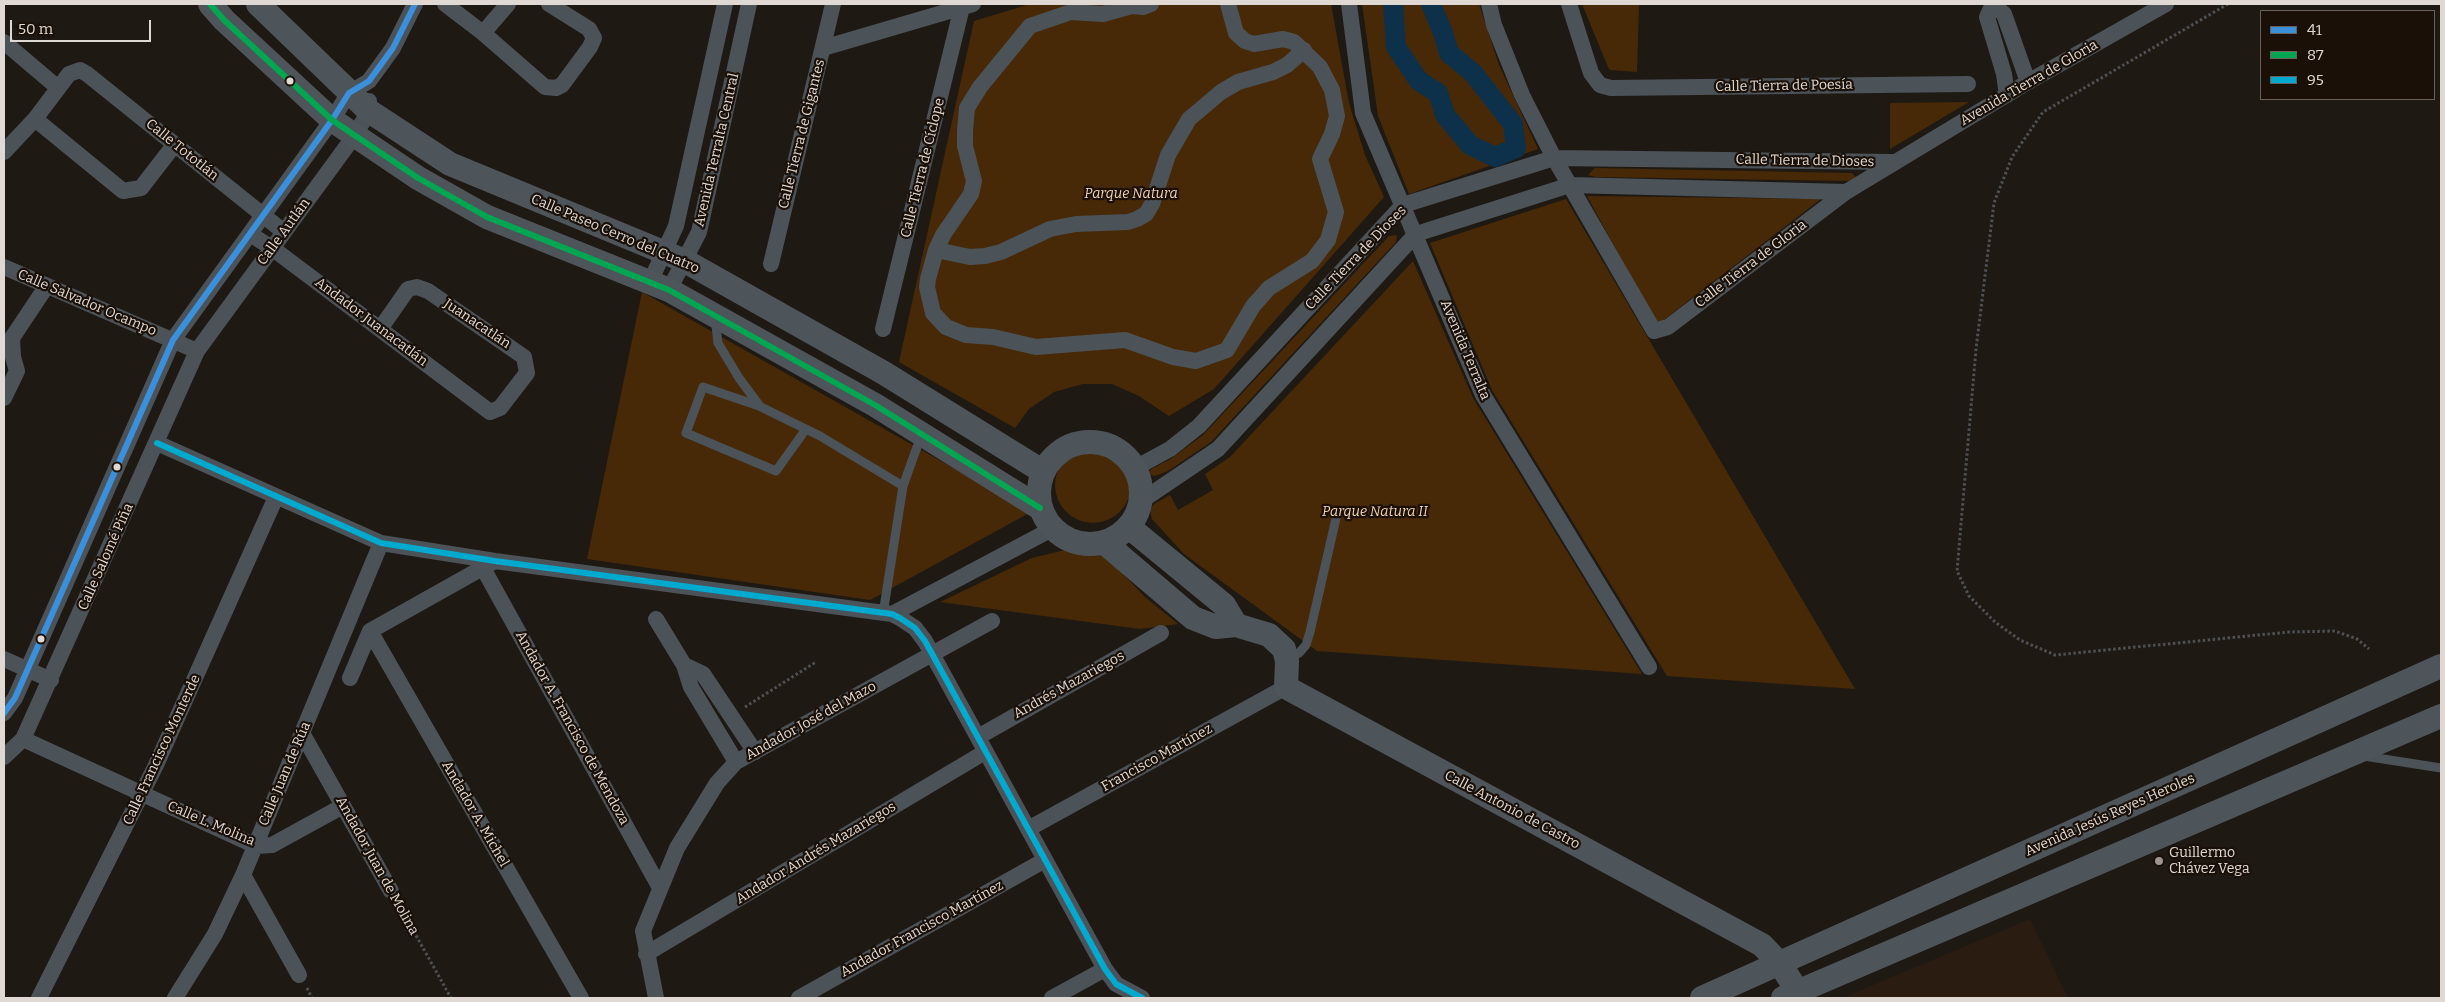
<!DOCTYPE html>
<meta charset="utf-8">
<style>
body{margin:0}
#map{position:relative;width:2445px;height:1002px;overflow:hidden;background:#1f1914;font-family:Bitter,serif}
canvas{display:block}
.frame{position:absolute;inset:0;border:5px solid #e0d8d2;pointer-events:none}
.legend{position:absolute;left:2260px;top:10px;width:175px;height:90px;box-sizing:border-box;background:#1a1007;border:1px solid #696058;margin:0;padding:6px 9px;list-style:none;font-size:15px;color:#e0d8d2}
.legend li{display:flex;align-items:center;gap:10px;height:25px}
.legend b{width:25px;border:1px solid #696058}
.scale{position:absolute;left:10px;top:20px;width:141px;height:22px;box-sizing:border-box;border:2px solid #e0d8d2;border-top:0;padding-left:6px;font-size:15px;line-height:18px;white-space:nowrap;color:#e0d8d2;-webkit-text-stroke:4px #1a1007;paint-order:stroke}
</style>
<div id="map">
<canvas width="2445" height="1002"></canvas>
<div class="frame"></div>
<ul class="legend">
<li><b style="height:6px;background:#3a90db"></b>41</li>
<li><b style="height:6px;background:#00a651"></b>87</li>
<li><b style="height:6px;background:#00a9ce"></b>95</li>
</ul>
<div class="scale">50 m</div>
</div>
<script>
const ctx = document.querySelector('canvas').getContext('2d');
ctx.lineJoin = 'round';
function paint(path, color) { ctx.fillStyle = color; ctx.fill(path, 'evenodd'); }
const toPath = rows => new Path2D(rows.map(r => 'M' + r).join(''));
function stroke(path, color, width, dash) { ctx.strokeStyle = color; ctx.lineWidth = width; ctx.lineCap = dash ? 'butt' : 'round'; ctx.setLineDash(dash || []); ctx.stroke(path); }
function label(font, color, halo, rows, align = 'center') {
  ctx.font = font + ' Bitter,serif'; ctx.lineWidth = 4.5; ctx.setLineDash([]); ctx.textBaseline = 'middle'; ctx.strokeStyle = halo; ctx.fillStyle = color; for (const [text, x, y, turn = 0] of rows) {
    ctx.save(); ctx.translate(x, y); ctx.rotate((+turn || 0) * Math.PI / 180); ctx.textAlign = isNaN(turn) ? turn : align; if (halo) ctx.strokeText(text, 0, 0); ctx.fillText(text, 0, 0); ctx.restore();
  }
}
paint(toPath([
 [2030,919,2068,998,1842,998]
]), '#2a1c10');
paint(toPath([
 [1030,4,1331,4,1349,103,1365,155,1384,197,1214,389,1169,416,1139,396,1112,384,1083,384,1054,392,1029,409,1015,428,899,362,974,21],
 [1362,4,1479,4,1499,65,1538,149,1409,194,1378,116],
 [1582,4,1639,4,1637,72,1610,70,1608,67],
 [1969,102,1890,149,1890,103],
 [1595,168,1852,173,1857,179,1851,181,1596,177,1588,175],
 [1587,196,1821,199,1657,325],
 [1566,199,1855,689,1667,676,1492,390,1430,243],
 [1397,235,1396,242,1211,442,1168,471,1155,476,1151,475,1149,471,1153,468,1169,460,1203,435,1389,236],
 [1413,261,1473,398,1642,674,1317,651,1184,554,1152,519,1150,510,1154,504,1170,495,1178,510,1213,490,1205,474,1230,457],
 [642,292,1031,512,870,600,587,559],
 '1055 485a38 38 0 1 1 76 0a38 38 0 1 1-76 0Z',
 [1073,548,1088,549,1103,553,1145,597,1178,624,1140,629,940,602,1032,558]
]), '#472907');
stroke(toPath([
 [1393,4,1396,47,1419,81,1438,93,1445,115,1470,145,1495,157,1516,148,1513,124,1473,73,1449,53,1443,33,1431,4]
]), '#0d314b', 20);
stroke(toPath([
 [2228,4,2043,112,2012,157,1994,203,1976,349,1957,571,1969,596,1995,622,2020,640,2055,655,2289,632,2335,631,2357,639,2369,649],
 [745,707,816,662],
 [399,905,451,998],
 [307,988,312,998]
]), '#4e5053', 3, [2.5, 2.5]);
stroke(toPath([
 [715,318,718,343,739,378,759,405],
 [806,429,776,471,686,433,703,387,759,406,820,436,903,486],
 [883,614,903,486,921,436],
 [1289,659,1299,653,1306,645,1310,632,1337,514],
 [2364,756,2441,768]
]), '#4b5258', 9);
stroke(toPath([
 [445,4,483,33,545,87,556,88,562,85,590,47,594,38,589,29,549,4],
 [1151,4,1143,7,1132,6,1103,14,1071,12,1030,26,980,87,967,108,965,131,965,146,974,181,971,194,943,235,936,250,928,279,927,287,933,313,946,327,966,335,993,337,1036,347,1125,340,1173,357,1196,361,1227,350,1253,306,1269,288,1312,261,1328,240,1336,212,1320,159,1332,134,1337,116,1332,90,1320,67,1294,42,1283,39,1254,44,1245,41,1236,33,1228,4],
 [1349,4,1363,113,1483,395,1649,667],
 [1489,4,1494,25,1522,95,1554,158,1654,331,1668,327,1846,192,2028,82,2166,4],
 [1569,4,1591,73,1600,85,1611,88,1968,84],
 [1992,4,2004,14,2028,82],
 [1992,6,1987,17,2004,74,2007,95],
 [483,33,508,4],
 [4,42,57,87],
 [823,48,973,4],
 [35,119,123,191,141,188,175,144],
 [4,152,35,119,69,74,80,70,87,74,284,232],
 [250,234,272,248,490,412,500,408,527,373,524,357,428,291,417,287,408,289,380,329],
 [936,250,970,257,985,256,1001,252,1050,229,1076,224,1128,222,1137,219,1146,214,1152,204,1168,155,1189,119,1221,92,1238,82,1273,72,1287,65,1304,50],
 [771,264,833,4],
 [4,267,197,351],
 [650,282,676,226,725,4],
 [669,290,699,232,749,4],
 [883,329,962,7],
 [4,398,17,371,13,357,12,338,46,287],
 [157,443,381,543,495,561,892,614,900,618,915,628,925,641,1105,969,1116,984,1142,998],
 [1135,468,1170,449,1199,426,1403,205,1554,158,1893,162],
 [1141,501,1218,449,1416,234,1570,185,1846,192],
 [483,568,660,888],
 [892,614,1052,529],
 [656,619,684,665,691,687,736,762],
 [370,631,581,998],
 [4,659,51,680],
 [684,665,703,674,755,752],
 [350,678,370,631,493,562],
 [4,713,15,698,173,340,332,120,349,93,369,81,393,48,415,4],
 [302,733,391,891],
 [978,737,1161,633],
 [23,739,256,846,272,845,343,806],
 [4,757,23,739,197,351,355,135,369,111,369,101],
 [1028,829,1286,687],
 [243,875,299,975],
 [646,954,985,752],
 [39,998,156,765,276,497],
 [175,998,215,934,243,875,381,543],
 [656,998,643,931,677,848,717,783,736,762,992,621],
 [799,998,1045,860],
 [1052,998,1105,969]
]), '#4b5258', 16);
stroke(toPath([
 [210,4,224,20,332,120,418,178,487,217,669,290,875,405,1040,508],
 [258,4,369,111,450,164,685,261,884,373,1042,471],
 '1039 493a51 51 0 1 1 102 0a51 51 0 1 1-102 0Z',
 [1129,527,1224,605,1236,625],
 [1105,543,1193,618,1216,627,1236,625,1269,635,1284,649,1287,661,1286,687,1291,690,1762,945,1780,964,1798,992],
 [1702,998,2441,666],
 [1783,998,2441,716]
]), '#4d545a', 24);
stroke(toPath([
 [4,713,15,698,173,340,332,120,349,93,369,81,393,48,415,4]
]), '#3a90db', 6);
stroke(toPath([
 [210,4,224,20,332,120,418,178,487,217,669,290,875,405,1040,508]
]), '#00a651', 6);
stroke(toPath([
 [157,443,381,543,495,561,892,614,900,618,915,628,925,641,1105,969,1116,984,1142,998]
]), '#00a9ce', 6);
for (const [x, y, r, color] of [
 [290,81,4.5,"#e0d8d2"],
 [117,467,4.5,"#e0d8d2"],
 [41,639,4.5,"#e0d8d2"],
 [2159,861,5,"#9c9590"]
]) { const dot = new Path2D(); dot.arc(x, y, r, 0, 2 * Math.PI); ctx.fillStyle = color; ctx.fill(dot); stroke(dot, '#1a1007', 2); }
label('14px', '#e0d8d2', '#1a1007', [
 ["Avenida Tierra de Gloria",2029,83,-30],
 ["Calle Tierra de Poesía",1784,86,-1],
 ["Calle Tierra de Gigantes",802,134,-76],
 ["Calle Tototlán",182,150,39],
 ["Avenida Terralta Central",717,150,-77],
 ["Calle Tierra de Dioses",1805,161,1],
 ["Calle Tierra de Cíclope",923,168,-76],
 ["Calle Autlán",284,232,-54],
 ["Calle Paseo Cerro del Cuatro",615,234,23],
 ["Calle Tierra de Dioses",1356,258,-46],
 ["Calle Tierra de Gloria",1751,264,-37],
 ["Calle Salvador Ocampo",87,303,23],
 ["Andador Juanacatlán",371,322,37],
 ["Juanacatlán",477,324,34],
 ["Avenida Terralta",1465,350,67],
 ["Calle Salomé Piña",106,557,-66],
 ["Andrés Mazariegos",1069,685,-29],
 ["Andador José del Mazo",811,721,-29],
 ["Andador A. Francisco de Mendoza",572,728,61],
 ["Calle Francisco Monterde",162,750,-65],
 ["Francisco Martínez",1157,758,-29],
 ["Calle Juan de Rúa",285,774,-67],
 ["Calle Antonio de Castro",1512,810,28],
 ["Andador A. Michel",475,814,60],
 ["Avenida Jesús Reyes Heroles",2110,815,-24],
 ["Calle L. Molina",211,824,23],
 ["Andador Andrés Mazariegos",816,853,-31],
 ["Andador Juan de Molina",377,866,61],
 ["Andador Francisco Martínez",922,929,-29]
]);
label('italic 14px', '#f4d1b2', '#1a1007', [
 ["Parque Natura",1131,194],
 ["Parque Natura II",1375,512]
]);
label('14px', '#e0d8d2', '#1a1007', [
 ["Guillermo",2169,853],
 ["Chávez Vega",2169,869]
], 'left');
</script>
